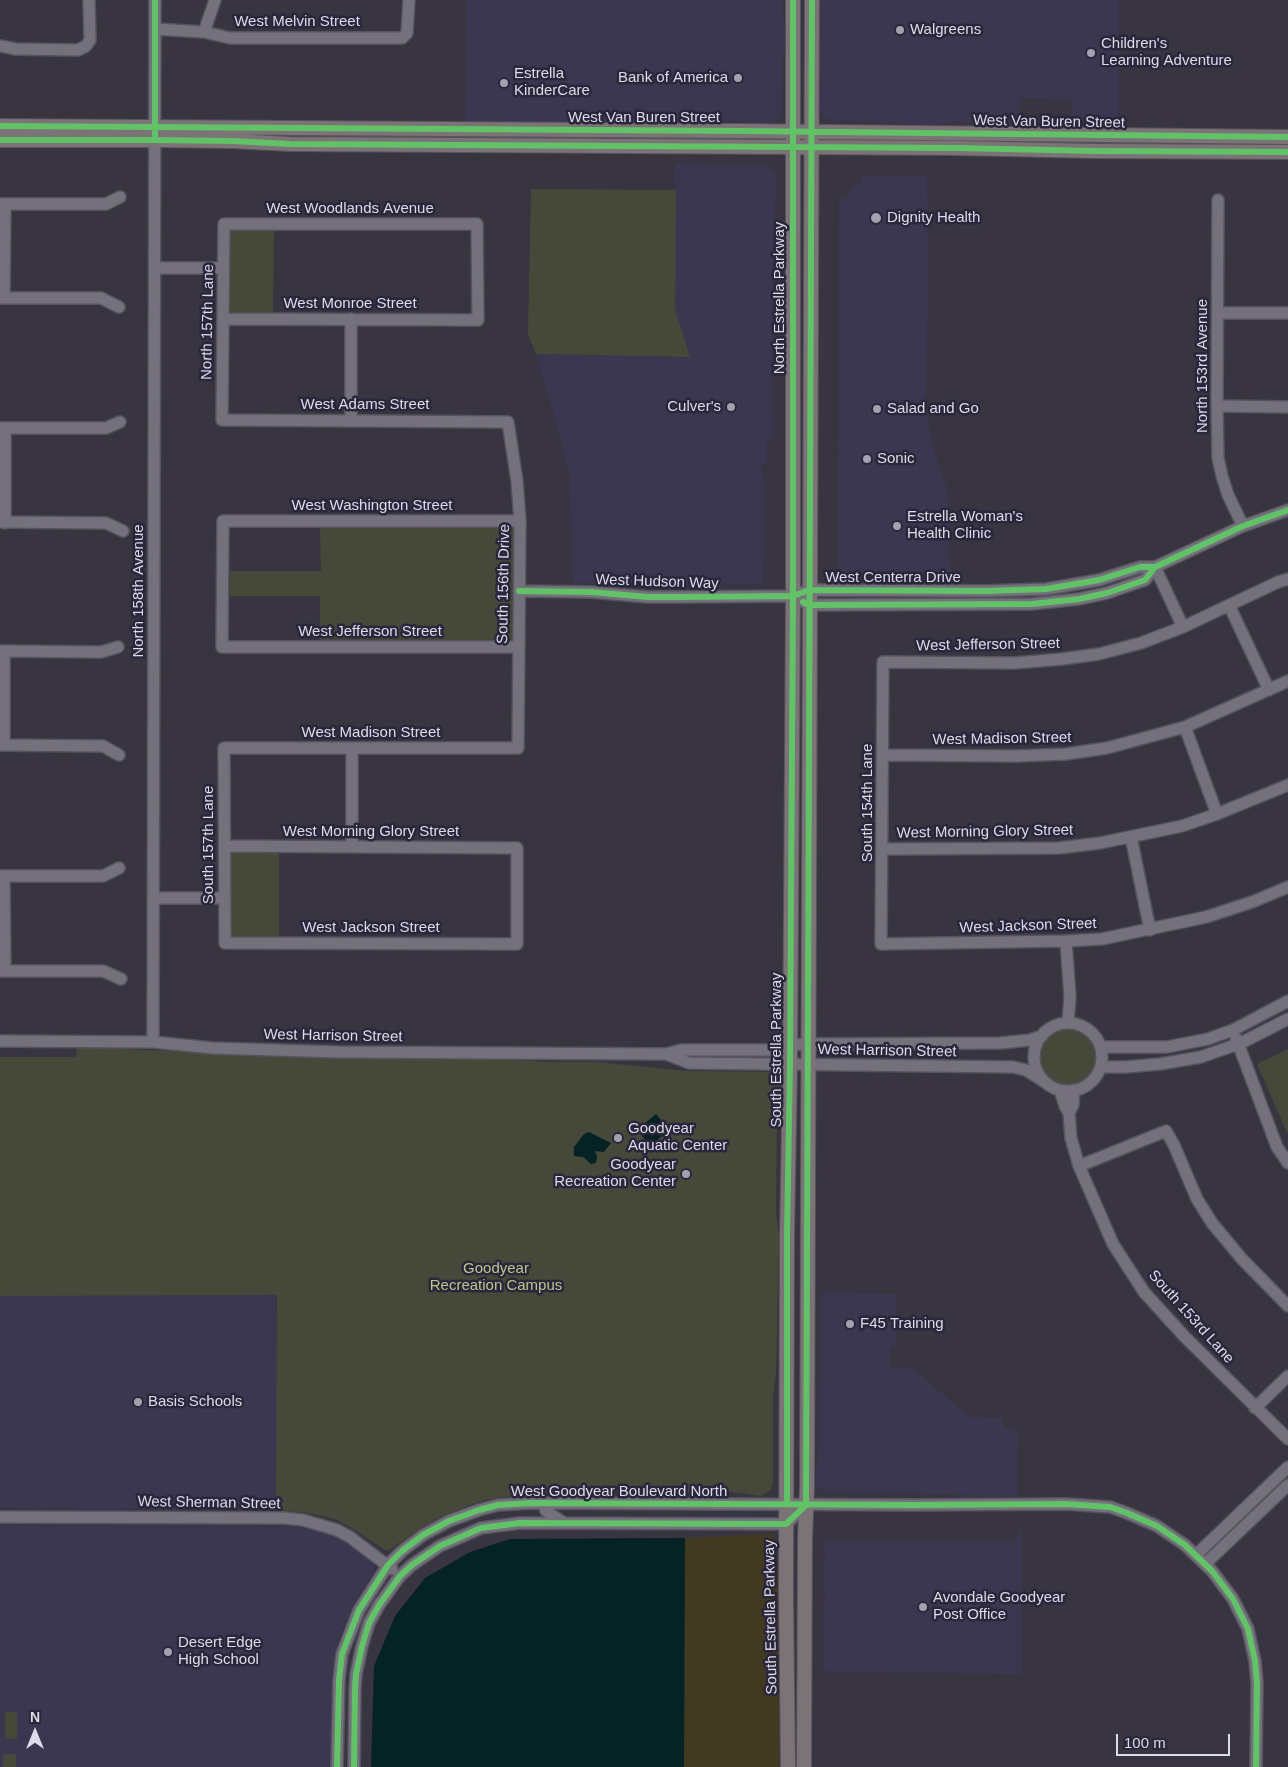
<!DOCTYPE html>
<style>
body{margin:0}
#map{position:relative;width:1288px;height:1767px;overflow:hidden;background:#383541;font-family:Arial,sans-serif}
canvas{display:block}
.north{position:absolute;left:10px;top:1707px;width:50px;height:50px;-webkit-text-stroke:4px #2a263b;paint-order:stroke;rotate:0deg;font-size:14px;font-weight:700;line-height:20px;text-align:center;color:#dddbea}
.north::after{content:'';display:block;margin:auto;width:18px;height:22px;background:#dddbea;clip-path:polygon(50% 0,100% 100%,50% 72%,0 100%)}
.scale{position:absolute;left:1116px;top:1734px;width:114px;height:22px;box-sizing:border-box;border:2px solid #dddbea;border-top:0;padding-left:6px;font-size:15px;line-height:18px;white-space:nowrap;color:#dddbea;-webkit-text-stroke:4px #2a263b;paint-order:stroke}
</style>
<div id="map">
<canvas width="1288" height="1767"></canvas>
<div class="north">N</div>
<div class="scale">100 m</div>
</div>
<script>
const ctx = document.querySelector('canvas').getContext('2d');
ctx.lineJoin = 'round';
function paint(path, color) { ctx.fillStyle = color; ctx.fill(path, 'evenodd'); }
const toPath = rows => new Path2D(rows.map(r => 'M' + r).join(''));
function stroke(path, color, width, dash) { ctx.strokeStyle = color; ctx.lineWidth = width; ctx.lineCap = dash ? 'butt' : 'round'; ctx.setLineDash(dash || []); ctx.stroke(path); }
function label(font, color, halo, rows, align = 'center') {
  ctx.font = font + ' Arial,sans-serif'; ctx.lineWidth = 5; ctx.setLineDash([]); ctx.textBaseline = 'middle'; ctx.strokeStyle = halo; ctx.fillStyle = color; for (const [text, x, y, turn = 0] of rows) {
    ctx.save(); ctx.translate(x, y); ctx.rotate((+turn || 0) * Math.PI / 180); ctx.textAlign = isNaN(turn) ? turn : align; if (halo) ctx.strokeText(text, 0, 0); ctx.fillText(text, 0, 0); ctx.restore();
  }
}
paint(toPath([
 [466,0,781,0,785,28,785,47,782,62,781,112,779,118,776,122,765,126,740,121,703,121,674,125,651,125,622,120,588,121,561,124,465,123],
 [820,0,1119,0,1119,119,1072,117,1072,99,1020,98,1020,124,1006,127,985,123,950,122,924,126,887,122,831,121,822,115,819,108],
 [675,163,765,165,776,173,771,358,773,439,767,439,767,464,761,464,764,486,763,584,573,583,570,479,556,422,536,354,690,357,675,309],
 [861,176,927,176,928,263,926,411,932,443,947,490,949,519,948,556,952,573,838,572,839,199,846,199,848,193,853,186,861,183],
 [821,1293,896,1294,896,1347,890,1347,890,1369,913,1368,968,1417,1002,1418,1004,1427,1018,1429,1017,1497,911,1493,827,1492,820,1489,815,1483,815,1478,819,1449,820,1302],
 [277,1295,276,1510,0,1508,0,1296],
 [0,1525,284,1526,303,1528,325,1533,354,1547,369,1558,374,1563,374,1572,356,1599,339,1637,332,1668,331,1767,0,1767],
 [1022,1528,1021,1674,824,1671,823,1618,825,1596,823,1576,825,1556,824,1540,1015,1541]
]), '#3c3751');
paint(toPath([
 [531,189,676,190,675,309,690,357,536,354,528,334],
 [274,229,273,314,228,315,229,230],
 [513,526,513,641,320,641,320,596,230,596,230,571,321,571,320,527],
 [229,852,279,852,279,939,229,939],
 '1040 1056a29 29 0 1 1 58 0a29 29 0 1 1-58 0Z',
 [77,1047,172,1051,233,1049,356,1052,550,1062,597,1062,686,1071,769,1072,777,1074,780,1077,782,1082,777,1111,776,1213,779,1236,776,1374,773,1395,773,1482,771,1490,761,1496,726,1491,683,1492,657,1496,616,1492,560,1492,502,1497,484,1500,444,1515,422,1527,388,1551,385,1550,354,1529,337,1520,323,1516,301,1512,276,1510,277,1295,0,1296,0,1057,76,1057],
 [1288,1049,1288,1135,1257,1064],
 [5,1712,17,1712,17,1739,5,1739],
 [3,1754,16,1754,16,1767,3,1767]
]), '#464939');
paint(toPath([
 [773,1534,779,1571,779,1767,684,1767,685,1538]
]), '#423a20');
paint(toPath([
 [656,1114,670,1130,656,1141,658,1143,652,1148,637,1130],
 [589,1132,611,1143,604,1152,595,1151,597,1157,596,1163,591,1164,583,1157,574,1156,574,1147,584,1134],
 [685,1538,684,1767,371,1767,374,1666,395,1616,425,1578,470,1552,510,1539]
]), '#052225');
const minor = toPath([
 [155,29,204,32,230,38,402,38,407,33,409,0],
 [204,32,215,0],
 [0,46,16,49,78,50,86,46,90,40,89,0],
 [1218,200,1217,406,1218,458,1222,476,1228,495,1243,526],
 [0,204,106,204,120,197],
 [155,268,223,268],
 [0,298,101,298,119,307],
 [4,298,5,204],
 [1218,313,1288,313],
 [223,319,478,320,477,224,224,224,222,420,508,422,517,481,520,521,518,748,224,748,225,943,517,944,517,848,225,846],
 [351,319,351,420],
 [1217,406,1288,407],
 [0,428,106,428,120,422],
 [0,522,106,523,123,531],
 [5,523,5,428],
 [1155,567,1183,627],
 [1288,579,1278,582,1183,627,1141,643,1099,654,1062,659,1015,663,883,662,881,944,1066,941,1102,939,1206,917,1252,902,1288,887],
 [519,591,591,592,648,597,676,597,793,596,809,590,986,591,1046,589,1099,580,1140,567,1155,567,1243,526,1288,510],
 [793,596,809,605,1032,604,1079,599,1107,593,1145,580,1155,567],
 [1229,605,1269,690],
 [518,647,222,647,223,521,520,521],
 [0,651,101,652,118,647],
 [4,651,4,745],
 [1185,727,1217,814],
 [0,745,103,746,119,755],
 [883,755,1017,756,1066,754,1107,748,1185,727,1288,681],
 [1131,837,1150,930],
 [352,847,352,748],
 [883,849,1059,848,1100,843,1182,826,1217,814,1288,785],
 [0,876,103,876,119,868],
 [4,876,5,971],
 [153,898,224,898],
 [1066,941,1070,997,1068,1023],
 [0,971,103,971,121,979],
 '1034 1057a34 34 0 1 1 68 0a34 34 0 1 1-68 0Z',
 [1236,1038,1277,1147,1288,1163],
 [0,1041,153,1042,212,1048,338,1052,666,1054,681,1050,772,1050,790,1045,808,1044,1000,1043,1030,1040,1042,1036],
 [153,1042,155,0],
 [1101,1047,1167,1047,1208,1039,1233,1030,1288,1001],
 [666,1054,689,1063,1013,1067,1026,1070,1045,1082],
 [1101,1067,1125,1067,1160,1064,1201,1057,1241,1043,1288,1019],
 [1060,1090,1065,1106,1069,1113,1071,1138,1079,1166,1113,1244,1144,1292,1184,1336,1288,1439],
 [1069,1113,1073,1105,1074,1090],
 [1079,1166,1166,1131,1174,1145,1197,1199,1212,1223,1242,1259,1288,1306],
 [1255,1408,1288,1376],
 [544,1503,546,1511,564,1523],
 [0,1517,284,1518,303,1520,337,1530,350,1537,392,1569],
 [1196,1555,1288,1467],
 [1205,1564,1288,1485],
 [337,1767,339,1680,342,1654,359,1610,388,1565,402,1551,423,1535,449,1521,479,1510,498,1505,531,1503,914,1505,1066,1504,1110,1507,1127,1513,1157,1526,1185,1545,1212,1571,1233,1599,1248,1629,1255,1661,1257,1683,1256,1767],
 [354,1767,355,1689,356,1674,362,1646,369,1623,379,1605,400,1576,412,1565,440,1546,481,1528,520,1523,786,1524,806,1505]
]);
const major = toPath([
 [0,126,742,131,1288,137],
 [0,140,155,140,232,141,289,144,957,148,1094,151,1288,152],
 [788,1767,786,1594,787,1236,790,1065,793,596,793,0],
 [804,1767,805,1538,807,1487,812,0]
]);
stroke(minor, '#56535e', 14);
stroke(major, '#56535e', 16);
stroke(minor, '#74717c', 11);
stroke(major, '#7b7376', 14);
stroke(toPath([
 [155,0,155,135],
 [0,126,742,131,1288,137],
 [0,140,155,140,232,141,289,144,957,148,1094,151,1288,152],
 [519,591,591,592,648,597,676,597,793,596,809,590,986,591,1046,589,1099,580,1140,567,1155,567,1243,526,1288,510],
 [803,602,809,605,1032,604,1079,599,1107,593,1145,580,1155,567],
 [787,1504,787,1236,790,1065,793,596,793,0],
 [806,1505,812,0],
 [337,1767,339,1680,342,1654,359,1610,388,1565,402,1551,423,1535,449,1521,479,1510,498,1505,531,1503,914,1505,1066,1504,1110,1507,1127,1513,1157,1526,1185,1545,1212,1571,1233,1599,1248,1629,1255,1661,1257,1683,1256,1767],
 [354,1767,355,1689,356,1674,362,1646,369,1623,379,1605,400,1576,412,1565,440,1546,481,1528,520,1523,786,1524,806,1505]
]), '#61c268', 6);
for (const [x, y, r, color] of [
 [900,30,5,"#a3a1af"],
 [1091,53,5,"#a3a1af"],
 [738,78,5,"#a3a1af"],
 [504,83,5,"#a3a1af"],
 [876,218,6,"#a3a1af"],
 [731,407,5,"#a3a1af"],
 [877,409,5,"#a3a1af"],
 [867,459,5,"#a3a1af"],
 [897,526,5,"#a3a1af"],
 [618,1138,5,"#a3a1af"],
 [686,1174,5,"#a3a1af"],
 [850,1324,5,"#a3a1af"],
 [138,1402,5,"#a3a1af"],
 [923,1607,5,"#a3a1af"],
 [168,1652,5,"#a3a1af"]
]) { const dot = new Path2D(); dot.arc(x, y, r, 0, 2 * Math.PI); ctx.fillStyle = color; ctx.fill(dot); stroke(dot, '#2a263b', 2); }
label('15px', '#dddbea', '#2a263b', [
 ["West Melvin Street",297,22],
 ["West Van Buren Street",644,118],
 ["West Van Buren Street",1049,122,1],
 ["West Woodlands Avenue",350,209],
 ["North Estrella Parkway",780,298,-90],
 ["West Monroe Street",350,304],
 ["North 157th Lane",208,322,-89],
 ["North 153rd Avenue",1203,366,-90],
 ["West Adams Street",365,405],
 ["West Washington Street",372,506],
 ["West Centerra Drive",893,578],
 ["West Hudson Way",657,582,2],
 ["South 156th Drive",504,584,-89],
 ["North 158th Avenue",139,591,-90],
 ["West Jefferson Street",370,632],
 ["West Jefferson Street",988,645,-1],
 ["West Madison Street",371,733],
 ["West Madison Street",1002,739,-1],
 ["South 154th Lane",868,803,-90],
 ["West Morning Glory Street",371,832],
 ["West Morning Glory Street",985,832,-1],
 ["South 157th Lane",209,845,-90],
 ["West Jackson Street",1028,926,-2],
 ["West Jackson Street",371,928],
 ["West Harrison Street",333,1036,1],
 ["South Estrella Parkway",777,1050,-90],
 ["West Harrison Street",887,1051,1],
 ["South 153rd Lane",1191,1317,48],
 ["West Goodyear Boulevard North",619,1492],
 ["West Sherman Street",209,1503,1],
 ["South Estrella Parkway",771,1617,-91]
]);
label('15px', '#dddbea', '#2a263b', [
 ["Walgreens",910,30],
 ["Children's",1101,44],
 ["Learning Adventure",1101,61],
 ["Estrella",514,74],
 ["KinderCare",514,91],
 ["Bank of America",728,78,"right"],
 ["Dignity Health",887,218],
 ["Culver's",721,407,"right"],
 ["Salad and Go",887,409],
 ["Sonic",877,459],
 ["Estrella Woman's",907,517],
 ["Health Clinic",907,534],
 ["Goodyear",628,1129],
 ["Aquatic Center",628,1146],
 ["Goodyear",676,1165,"right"],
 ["Recreation Center",676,1182,"right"],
 ["F45 Training",860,1324],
 ["Basis Schools",148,1402],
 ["Avondale Goodyear",933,1598],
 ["Post Office",933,1615],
 ["Desert Edge",178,1643],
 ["High School",178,1660]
], 'left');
label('15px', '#bcc68b', '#2a263b', [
 ["Goodyear",496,1269],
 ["Recreation Campus",496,1286]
]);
</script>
